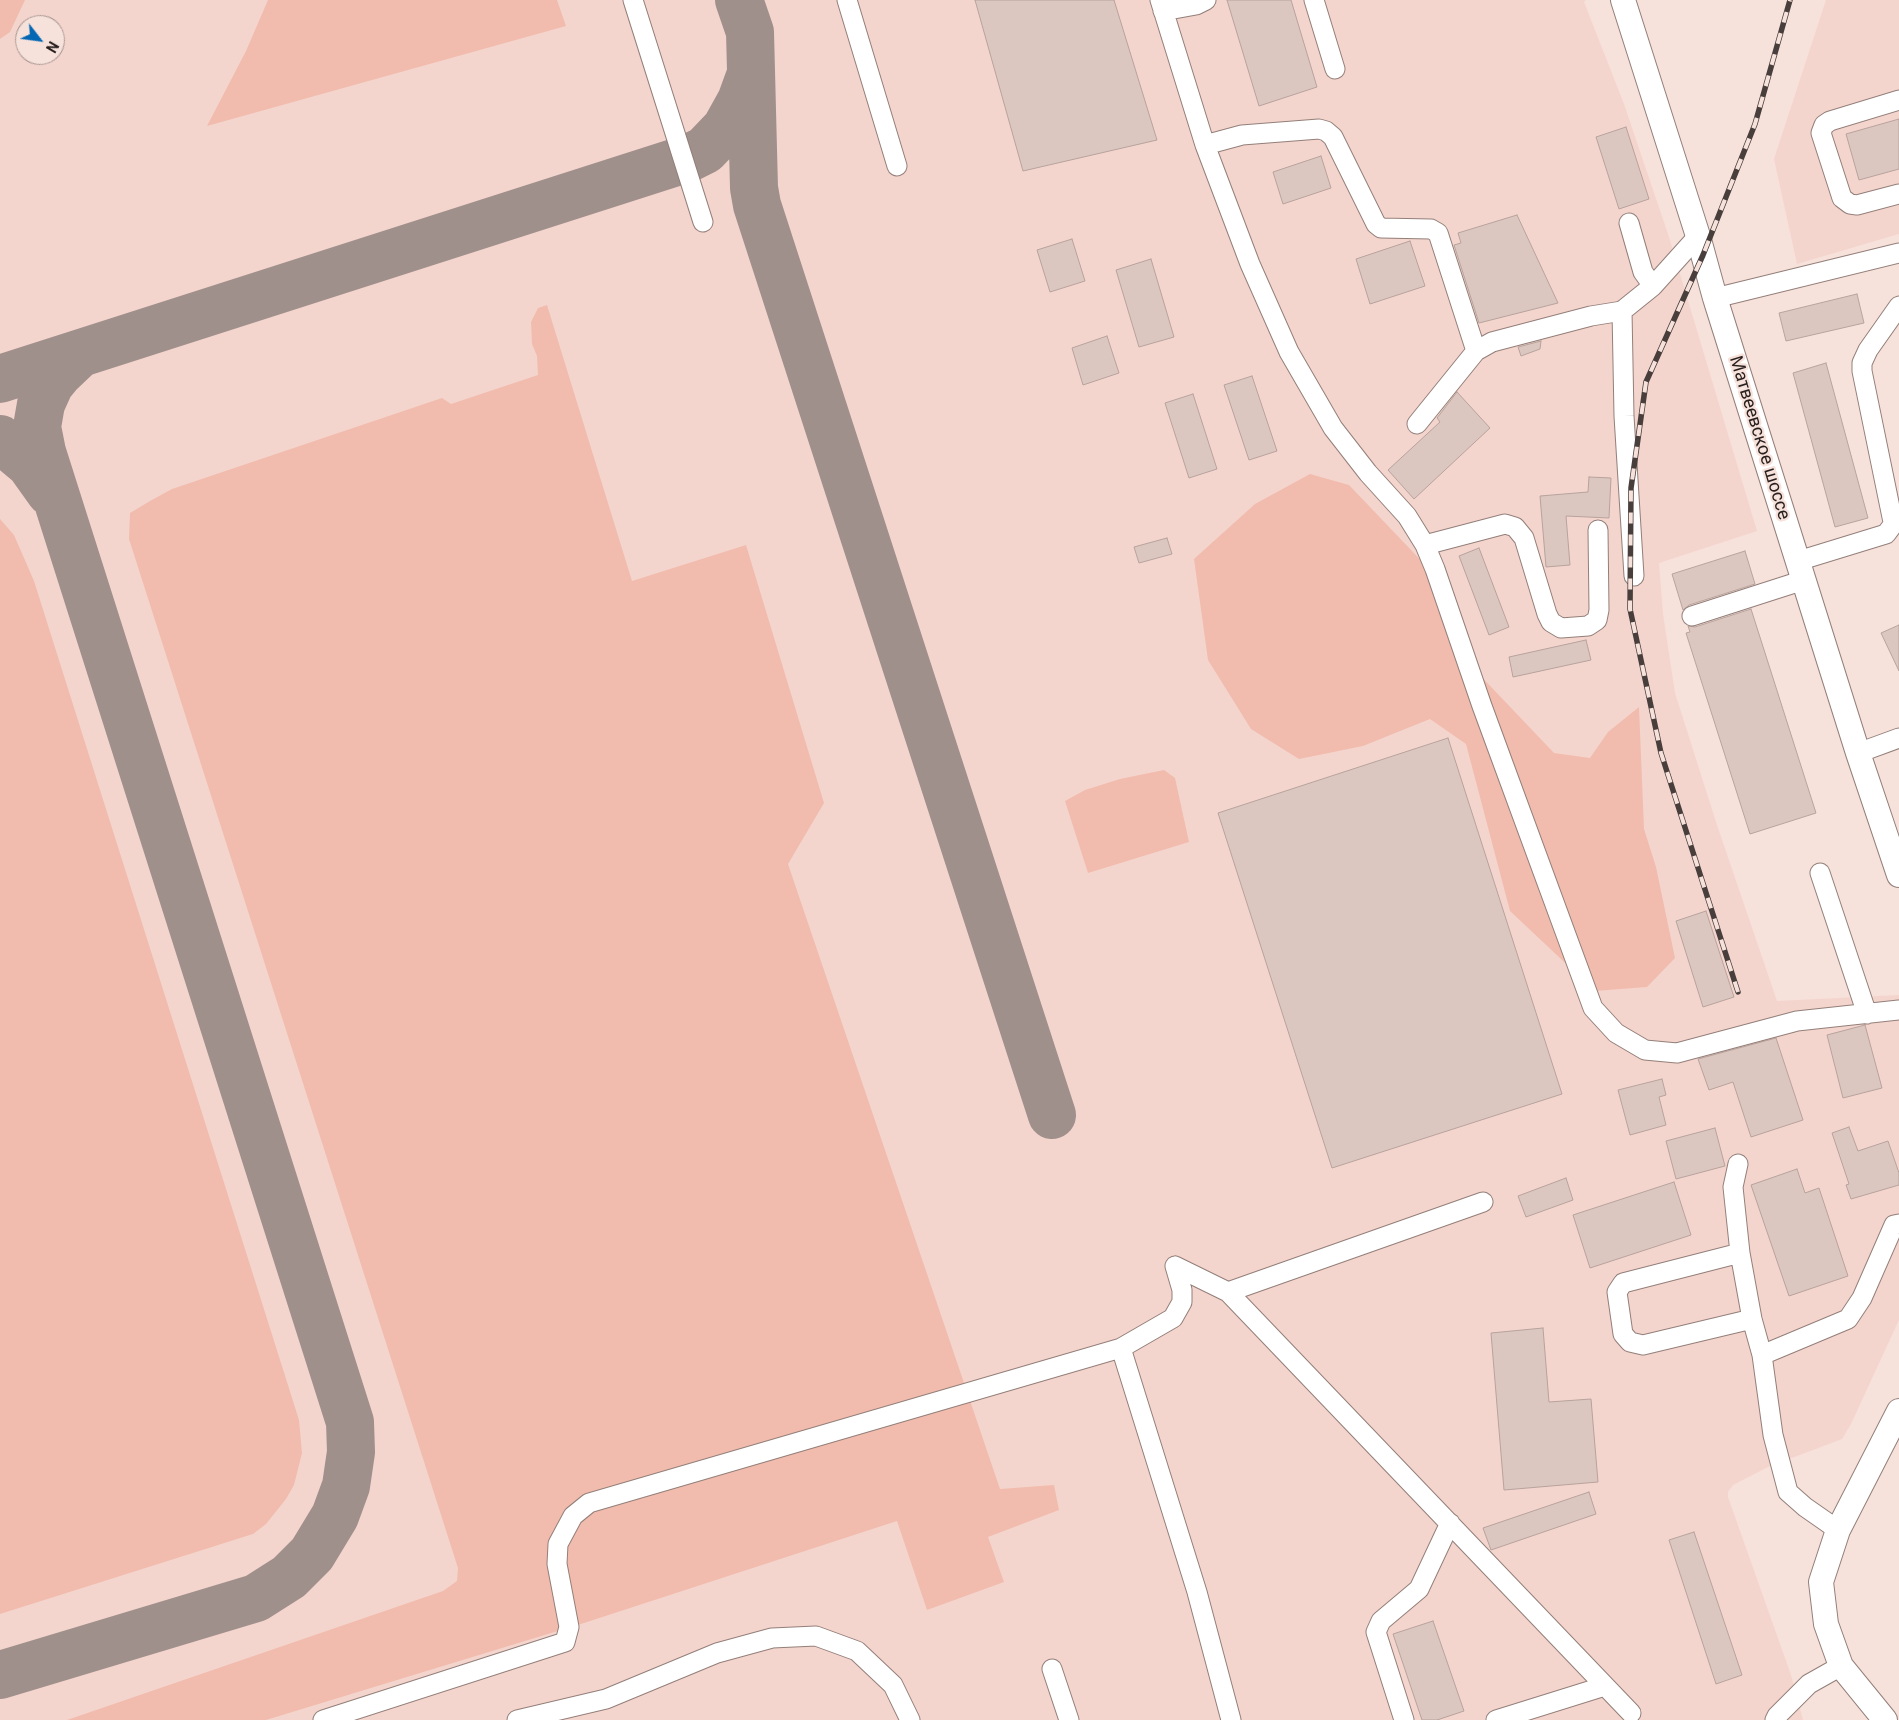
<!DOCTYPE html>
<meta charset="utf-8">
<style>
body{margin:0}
#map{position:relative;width:1899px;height:1720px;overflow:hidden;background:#f7e1db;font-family:Roboto,sans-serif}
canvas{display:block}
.north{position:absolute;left:15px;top:15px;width:50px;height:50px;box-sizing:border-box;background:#f7e1db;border:1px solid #a4948f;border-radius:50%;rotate:120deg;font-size:14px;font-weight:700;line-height:20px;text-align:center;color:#28201e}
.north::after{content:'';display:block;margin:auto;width:18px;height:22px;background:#0367b3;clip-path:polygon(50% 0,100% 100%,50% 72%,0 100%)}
</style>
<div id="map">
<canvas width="1899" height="1720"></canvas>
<div class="north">N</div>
</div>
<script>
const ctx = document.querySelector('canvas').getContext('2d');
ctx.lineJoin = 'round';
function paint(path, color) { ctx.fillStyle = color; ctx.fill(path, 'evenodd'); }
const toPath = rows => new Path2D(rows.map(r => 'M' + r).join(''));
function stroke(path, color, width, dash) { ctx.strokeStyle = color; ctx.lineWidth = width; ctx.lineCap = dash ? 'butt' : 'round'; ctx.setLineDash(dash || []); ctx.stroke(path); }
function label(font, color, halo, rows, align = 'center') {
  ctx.font = font + ' Roboto,sans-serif'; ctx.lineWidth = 4.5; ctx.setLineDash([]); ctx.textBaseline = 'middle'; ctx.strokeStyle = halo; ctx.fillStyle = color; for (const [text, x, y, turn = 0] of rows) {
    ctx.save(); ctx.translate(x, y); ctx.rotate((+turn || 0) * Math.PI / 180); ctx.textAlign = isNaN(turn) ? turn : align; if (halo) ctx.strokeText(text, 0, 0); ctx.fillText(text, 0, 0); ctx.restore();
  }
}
paint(toPath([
 [0,0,1586,0,1584,2,1624,104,1669,237,1757,531,1659,563,1663,614,1675,693,1717,825,1777,1001,1899,995,1899,1320,1851,1424,1842,1439,1768,1467,1733,1485,1728,1492,1728,1497,1791,1675,1803,1720,0,1720],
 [25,25,55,25,55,55,25,55],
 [1826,0,1899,0,1899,234,1797,264,1774,159]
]), '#f4d5cd');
paint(toPath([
 [0,0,25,0,10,32,0,39],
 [268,0,557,0,566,26,207,126,246,51],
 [547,305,632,581,746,545,824,803,788,864,1000,1489,1054,1485,1059,1510,988,1537,1004,1582,927,1610,897,1521,584,1623,266,1720,67,1720,443,1591,457,1581,458,1568,129,539,130,513,150,501,172,489,442,398,451,404,538,375,537,356,532,344,531,322,538,308],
 [1310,474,1349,485,1432,572,1474,669,1554,753,1590,758,1608,732,1639,707,1644,829,1656,867,1675,958,1647,987,1595,991,1510,911,1466,744,1430,719,1363,746,1299,759,1251,729,1208,660,1194,559,1255,504],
 [0,519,14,535,34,581,299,1420,302,1453,294,1485,286,1499,266,1524,253,1534,0,1614],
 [1164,770,1175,778,1189,842,1088,873,1065,801,1085,790,1120,779]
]), '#f1bcad');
stroke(toPath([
 [739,0,750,32,754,188,757,205,1052,1115],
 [0,379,689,158,705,150,726,128,741,101,749,79],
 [0,439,30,464,50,492],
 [0,1675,256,1598,289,1577,312,1554,335,1516,346,1486,351,1452,350,1422,42,452,37,427,41,404,50,384,59,373,79,354]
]), '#a0908c', 48);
const building = toPath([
 [975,0,1114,0,1157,140,1023,171,975,0],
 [1227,0,1291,0,1317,87,1259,106,1227,0],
 [1899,119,1899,169,1859,180,1846,134,1899,119],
 [1626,127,1649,199,1619,209,1596,137,1626,127],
 [1321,156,1331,188,1283,204,1273,172,1321,156],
 [1517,215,1558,303,1479,323,1454,245,1461,243,1458,233,1517,215],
 [1072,239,1085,281,1050,292,1037,250,1072,239],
 [1410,241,1425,286,1370,304,1356,259,1410,241],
 [1151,259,1174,337,1139,347,1116,270,1151,259],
 [1857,294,1864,323,1786,341,1779,313,1857,294],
 [1107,336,1119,373,1083,385,1072,348,1107,336],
 [1541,341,1540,349,1521,356,1518,347,1541,341],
 [1826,363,1868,518,1835,527,1793,373,1826,363],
 [1252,376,1277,451,1249,460,1224,385,1252,376],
 [1457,392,1490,428,1414,499,1388,470,1440,422,1437,418,1457,392],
 [1193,394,1217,469,1189,478,1165,403,1193,394],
 [1589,477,1611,478,1609,518,1566,516,1570,565,1546,567,1540,496,1588,492,1589,477],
 [1167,538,1172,554,1139,563,1134,547,1167,538],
 [1479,548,1509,627,1489,635,1459,556,1479,548],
 [1745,551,1755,584,1689,605,1683,610,1672,574,1745,551],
 [1751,609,1816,813,1750,834,1686,633,1690,632,1688,626,1695,627,1751,609],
 [1899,625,1899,671,1881,633,1899,625],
 [1586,640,1591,660,1513,677,1509,657,1586,640],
 [1448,738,1562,1094,1332,1168,1218,813,1448,738],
 [1706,911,1734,997,1703,1007,1676,921,1706,911],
 [1865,1025,1882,1088,1843,1098,1827,1035,1865,1025],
 [1776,1038,1803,1120,1751,1137,1733,1082,1709,1090,1698,1059,1776,1038],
 [1662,1079,1666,1095,1659,1097,1666,1125,1630,1135,1618,1090,1662,1079],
 [1849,1127,1858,1151,1888,1141,1899,1173,1899,1185,1851,1199,1846,1185,1849,1184,1832,1133,1849,1127],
 [1715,1128,1725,1166,1676,1179,1666,1141,1715,1128],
 [1797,1169,1805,1193,1819,1188,1848,1276,1789,1296,1751,1185,1797,1169],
 [1566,1178,1573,1200,1526,1217,1518,1196,1566,1178],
 [1674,1182,1691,1235,1590,1268,1573,1215,1674,1182],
 [1543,1328,1549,1402,1591,1399,1598,1482,1504,1490,1491,1333,1543,1328],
 [1589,1492,1596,1514,1491,1550,1483,1528,1589,1492],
 [1694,1532,1742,1675,1716,1684,1669,1540,1694,1532],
 [1433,1621,1464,1711,1437,1720,1422,1720,1393,1634,1433,1621]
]);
paint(building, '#dbc6c0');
stroke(building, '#b8a39d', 1);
const minor = toPath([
 [633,0,703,222],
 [847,0,897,166],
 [1160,0,1205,145,1250,264,1289,352,1333,428,1368,473,1407,516,1425,545,1435,569,1482,706,1593,1008,1616,1033,1645,1050,1677,1053,1797,1021,1899,1010],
 [1314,0,1335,69],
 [1163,11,1196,5,1206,0],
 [1899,100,1830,121,1824,125,1821,133,1842,198,1850,204,1857,205,1899,194],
 [1205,145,1242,135,1319,129,1326,131,1333,137,1376,224,1381,228,1431,229,1438,233,1476,351],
 [1629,223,1643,272,1653,286],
 [1715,298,1899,253],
 [1622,311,1624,416,1634,576],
 [1417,424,1476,351,1492,342,1591,316,1622,311,1653,286,1698,236],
 [1425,545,1505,524,1515,527,1524,538,1547,614,1551,622,1561,628,1588,626,1597,620,1599,610,1598,530],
 [1798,561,1886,534,1892,526,1893,522,1862,371,1862,363,1868,350,1899,306],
 [1692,616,1804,580],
 [1858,753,1899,738],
 [1820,873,1867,1014],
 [1738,1164,1733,1187,1740,1253,1752,1319,1762,1355,1773,1435,1788,1492,1805,1507,1838,1530],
 [1740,1253,1623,1283,1617,1292,1623,1334,1630,1342,1643,1345,1752,1319],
 [1175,1266,1228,1292,1631,1713],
 [1228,1292,1483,1202],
 [1121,1348,1197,1592,1231,1720],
 [1762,1355,1848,1319,1862,1298,1894,1225,1899,1224],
 [1052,1669,1069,1720],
 [323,1720,565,1642,569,1627,557,1564,558,1544,573,1516,589,1503,1121,1348,1173,1318,1182,1302,1182,1290,1175,1266],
 [517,1720,606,1699,717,1653,772,1638,816,1636,857,1651,893,1685,910,1720],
 [1404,1720,1376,1632,1381,1621,1419,1589,1450,1523],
 [1496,1720,1605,1686],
 [1775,1720,1777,1716,1809,1684,1841,1666]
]);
const major = toPath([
 [1623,0,1698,236,1715,298,1858,753,1899,875],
 [1885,1720,1841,1666,1826,1624,1821,1582,1838,1530,1899,1411]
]);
stroke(minor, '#937f79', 21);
stroke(major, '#937f79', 26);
stroke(minor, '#fff', 19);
stroke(major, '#fff', 24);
const rail = toPath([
 [1738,992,1661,753,1630,609,1631,488,1646,382,1703,255,1755,124,1790,0]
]);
stroke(rail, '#483e3c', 5.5);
stroke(rail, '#f7e1db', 4, [11]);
label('18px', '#28201e', '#f7e1db', [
 ["Матвеевское шоссе",1759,438,73]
]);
</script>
